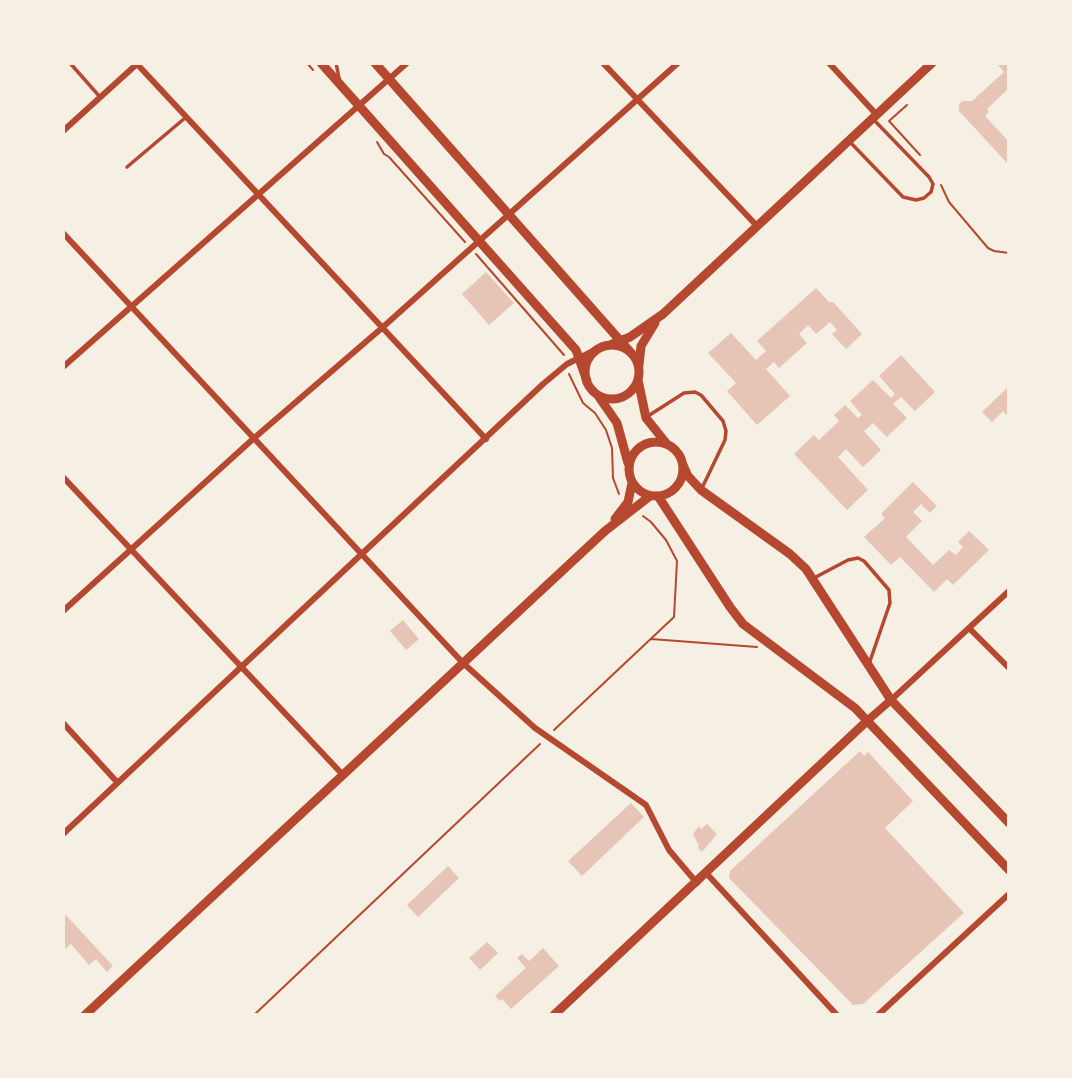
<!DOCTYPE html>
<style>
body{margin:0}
#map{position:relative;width:1072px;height:1078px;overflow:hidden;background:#f6efe4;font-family:Raleway,sans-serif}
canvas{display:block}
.frame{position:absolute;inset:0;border:65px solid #f6efe4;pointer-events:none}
</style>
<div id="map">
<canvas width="1072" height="1078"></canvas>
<div class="frame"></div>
</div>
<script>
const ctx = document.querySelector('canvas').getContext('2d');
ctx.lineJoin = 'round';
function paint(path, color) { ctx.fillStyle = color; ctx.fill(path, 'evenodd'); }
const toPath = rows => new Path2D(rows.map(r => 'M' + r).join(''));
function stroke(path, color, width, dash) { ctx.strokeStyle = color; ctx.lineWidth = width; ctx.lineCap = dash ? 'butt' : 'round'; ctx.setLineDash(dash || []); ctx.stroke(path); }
paint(toPath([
 [996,63,1009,63,1009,88,987,109,989,112,985,116,1009,142,1009,165,959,111,959,105,962,101,972,101,1004,72],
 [486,272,514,303,489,325,462,294],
 [816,288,829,302,833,302,862,334,846,349,832,334,837,330,830,322,816,334,808,325,799,334,807,343,779,368,774,362,766,369,790,396,757,425,727,391,736,383,708,353,731,333,756,360,766,351,757,341],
 [901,355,935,392,915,411,901,397,893,404,907,418,887,437,873,423,864,431,881,450,863,467,846,449,838,457,868,490,847,510,794,454,814,435,819,440,839,421,834,415,845,405,858,418,862,415,850,401,873,380,891,398,895,394,879,376],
 [1009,386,1009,417,1003,411,992,422,982,412],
 [913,482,937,506,930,513,921,504,913,512,922,521,906,537,933,565,949,550,956,555,963,547,958,542,969,531,989,550,953,585,947,579,934,592,900,557,891,565,864,537,885,518,881,514],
 [403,620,419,639,406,650,390,631],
 [860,751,864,756,868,752,913,801,885,828,964,913,863,1004,853,1005,729,878,730,871],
 [631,803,644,817,582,876,568,861],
 [707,824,717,834,702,852,698,848,699,846,693,834,699,826,701,829],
 [448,866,459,878,418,917,407,905],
 [63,912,113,966,107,972,96,959,89,965,71,944,63,951],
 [487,942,498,953,480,970,469,958],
 [543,948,559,966,511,1009,502,999,500,1001,495,996,526,968,517,958,522,954,529,961]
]), '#e6c5b7');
stroke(toPath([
 [307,63,313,70],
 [907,105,889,121,920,155],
 [377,142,384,154,389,157,465,242],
 [941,185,949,202,988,248,994,251,1009,253],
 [476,254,564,355],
 [569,374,583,403,595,413,606,430,612,448,613,478,619,494],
 [651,639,757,647],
 [554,730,674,617,677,561,666,540,651,522,643,516],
 [254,1015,540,744]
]), '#b5482f', 2);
stroke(toPath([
 [70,63,100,97],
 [336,63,339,78],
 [850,142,903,197,916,200,924,198,931,192,933,184,929,177,874,120],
 [127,167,185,118],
 [648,416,684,393,695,392,701,395,723,421,726,431,725,440,702,488],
 [814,578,848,560,858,558,864,561,889,590,890,603,869,664]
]), '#b5482f', 3.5);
stroke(toPath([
 [603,63,757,226],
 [829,63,876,114],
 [137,64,486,439],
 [63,131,138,63],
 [63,233,463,663,535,728,646,805,669,850,697,883],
 [63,367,407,63],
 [63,477,343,775],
 [63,611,253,439,383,327,678,63],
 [969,628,1009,668],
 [891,700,1009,591],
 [63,723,117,782],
 [63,834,543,384,567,364,599,348],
 [707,874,837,1015],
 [878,1015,1009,894]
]), '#b5482f', 6);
stroke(toPath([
 [868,720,891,700]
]), '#b5482f', 8);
stroke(toPath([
 [321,63,576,350,587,381],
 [375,63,632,354],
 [610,345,630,337,663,314,932,63],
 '585 372a27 27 0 1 1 54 0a27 27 0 1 1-54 0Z',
 [639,365,641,346,655,323],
 [638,380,646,418,666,443],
 [599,397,617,423,628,463],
 '629 469a27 27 0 1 1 54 0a27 27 0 1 1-54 0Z',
 [683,465,688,476,701,490,790,554,806,569,891,700,1009,823],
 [658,496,730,607,743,624,855,708,1009,870],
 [615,519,628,502,632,483],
 [85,1015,605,531,650,496],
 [554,1015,868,720]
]), '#b5482f', 9);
</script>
